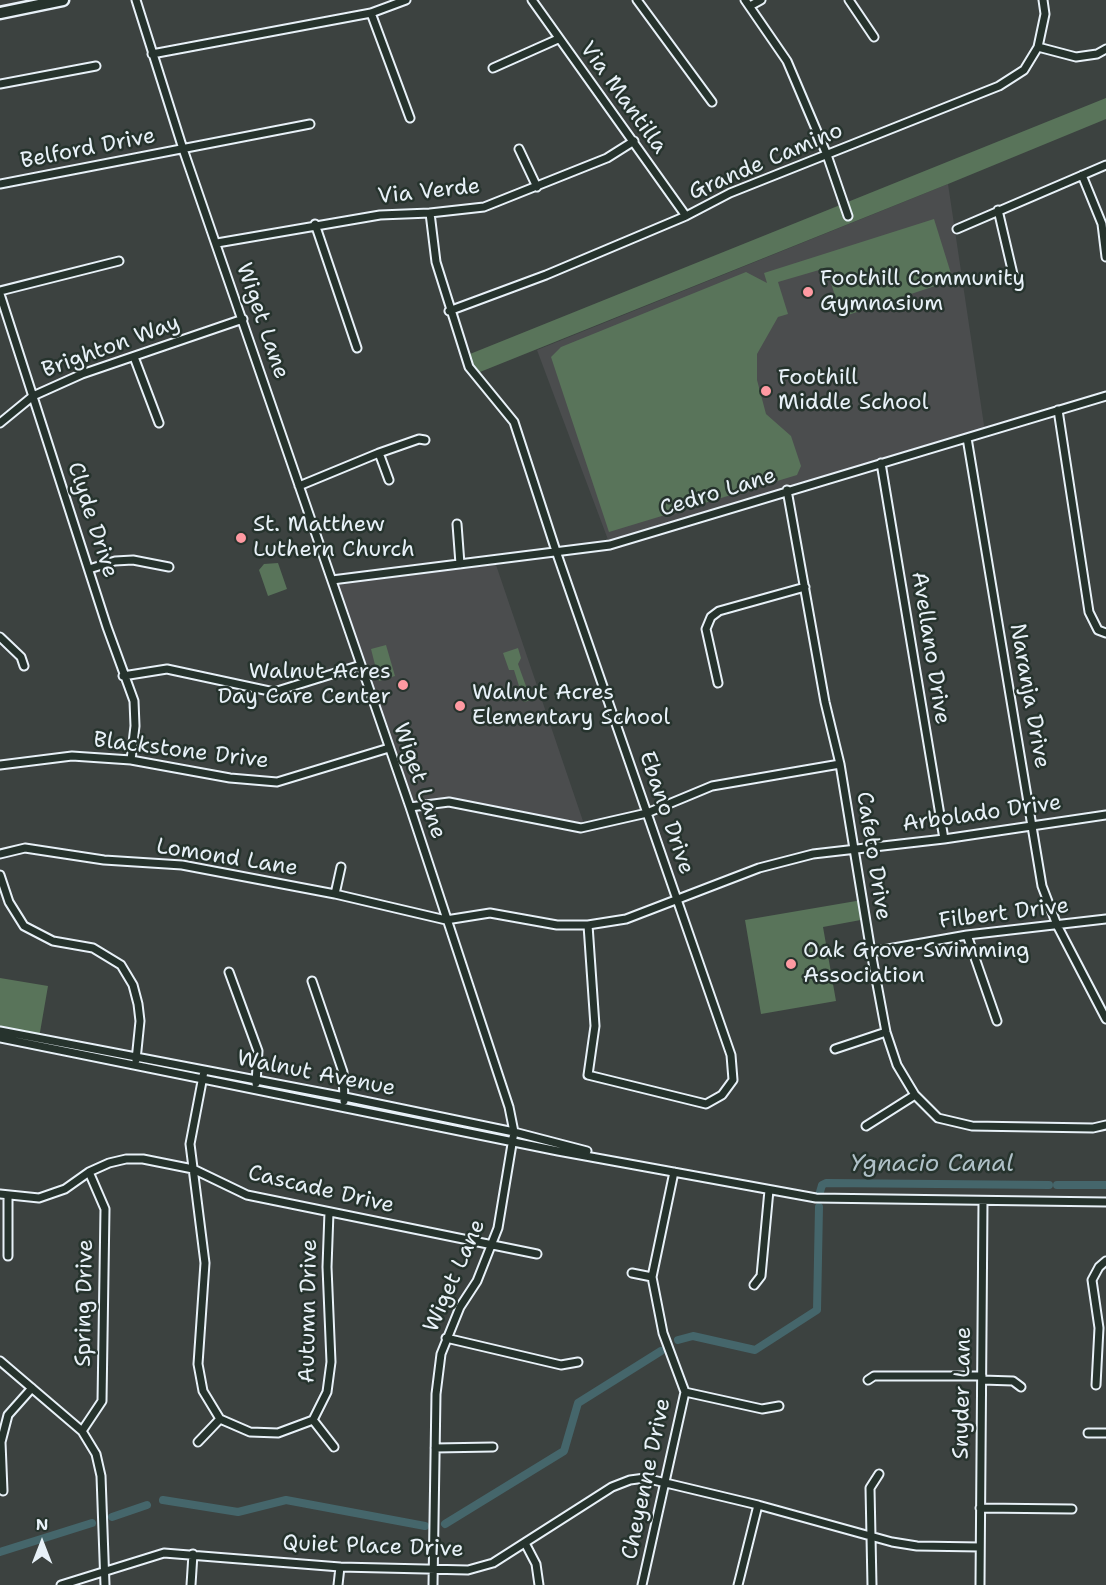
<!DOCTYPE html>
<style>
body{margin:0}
#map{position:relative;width:1106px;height:1585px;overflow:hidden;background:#3c4240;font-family:"Shantell Sans",sans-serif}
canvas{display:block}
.north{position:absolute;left:12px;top:1513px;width:60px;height:60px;-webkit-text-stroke:4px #26332d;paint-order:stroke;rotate:0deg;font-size:16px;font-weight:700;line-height:24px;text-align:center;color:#e8f1f8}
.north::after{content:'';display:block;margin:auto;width:21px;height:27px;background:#e8f1f8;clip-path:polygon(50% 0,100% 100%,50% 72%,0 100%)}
</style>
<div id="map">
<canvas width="1106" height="1585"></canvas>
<div class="north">N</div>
</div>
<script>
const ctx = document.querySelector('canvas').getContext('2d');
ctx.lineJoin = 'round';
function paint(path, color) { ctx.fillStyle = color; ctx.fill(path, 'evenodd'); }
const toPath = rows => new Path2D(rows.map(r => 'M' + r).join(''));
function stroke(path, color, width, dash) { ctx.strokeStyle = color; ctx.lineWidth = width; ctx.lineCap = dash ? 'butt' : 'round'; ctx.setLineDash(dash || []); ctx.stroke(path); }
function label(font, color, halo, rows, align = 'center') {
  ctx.font = font + ' "Shantell Sans",sans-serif'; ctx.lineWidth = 5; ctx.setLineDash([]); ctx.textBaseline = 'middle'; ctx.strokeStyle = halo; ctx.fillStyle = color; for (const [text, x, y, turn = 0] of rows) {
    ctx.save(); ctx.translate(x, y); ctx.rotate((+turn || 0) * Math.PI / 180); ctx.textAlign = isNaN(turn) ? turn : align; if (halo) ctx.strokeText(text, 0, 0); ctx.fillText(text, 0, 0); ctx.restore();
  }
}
paint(toPath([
 [948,184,985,432,610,545,537,350],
 [494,559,585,827,449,802,410,807,332,580]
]), '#4b4d4e');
paint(toPath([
 [1106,98,1106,119,948,184,475,374,465,356],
 [934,219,953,280,842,317,826,268,778,282,788,314,778,317,757,354,757,380,766,414,791,436,801,466,797,475,609,532,551,357,561,347,746,272,767,283,764,273],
 [278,563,287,589,268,596,259,570,264,564],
 [386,645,395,676,379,681,371,649],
 [518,648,521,658,518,664,531,700,524,702,514,670,509,670,503,653],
 [862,900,866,919,823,927,836,1001,761,1014,745,920],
 [0,978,48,986,39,1038,0,1031]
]), '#59745a');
stroke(toPath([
 [1057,1185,1106,1185],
 [820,1192,822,1185,826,1183,1049,1185],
 [678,1340,693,1336,755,1350,817,1310,819,1207],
 [163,1500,238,1512,286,1500,425,1526],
 [112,1517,147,1505],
 [445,1524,564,1451,578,1403,661,1351],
 [0,1552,92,1523]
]), '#45666b', 8);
const minor = toPath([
 [136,0,183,149,410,807,509,1107,514,1132,498,1228,477,1281,460,1307,441,1354,436,1394,433,1585],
 [532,0,686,216],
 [637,0,712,102],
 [745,0,787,61,827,155,848,216],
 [849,0,874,37],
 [750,6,761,0],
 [371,13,410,118],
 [1038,47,1076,57,1097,54,1106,49],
 [152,54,371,13,406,0],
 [493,68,558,39],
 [0,84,96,66],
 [519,149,537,187],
 [1082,175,1102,224,1106,257],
 [0,184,310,124],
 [998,210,1013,274],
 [430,213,436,262,469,367,514,422,556,551,731,1055,733,1080,722,1095,706,1104,588,1075,595,1026,588,925],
 [315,224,357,348],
 [957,229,1106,165],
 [217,243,380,215,430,213,484,207,607,158,634,141],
 [0,291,119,261],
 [0,294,107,627,134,701,135,726,131,760],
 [449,311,546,275,686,216,730,193,999,86,1024,70,1038,47,1045,14,1043,0],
 [134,357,159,423],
 [1058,410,1089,612,1098,630,1106,633],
 [0,423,33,396,82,374,243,319],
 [967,438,1042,886,1057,925,1106,1019],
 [379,453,389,480],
 [881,463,944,839],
 [299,486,379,453,419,439,425,440],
 [787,490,825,702,840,764,871,952,886,1032,897,1065,915,1095,938,1118,972,1126,1093,1128,1106,1125],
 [457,524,460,564],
 [89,569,115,561,133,560,169,567],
 [332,580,610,545,1106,396],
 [0,637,21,657,24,666],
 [123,676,167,669,274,692,361,665],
 [718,683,706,629,711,617,719,611,805,587],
 [0,765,72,756,131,760,230,778,277,782,389,748],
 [410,807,449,802,581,828,647,813,712,786,840,764],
 [0,854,25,848,104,860,182,865,335,894,446,920,490,913,557,925,588,925,626,919,759,868,813,854,944,839,1106,815],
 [0,875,9,902,24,926,53,941,93,948,121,965,133,985,138,1004,140,1021,136,1060],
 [335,894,341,867],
 [967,935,997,1021],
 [871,952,967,935,1106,919],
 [229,972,258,1051,256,1083],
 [312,981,343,1072,344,1101],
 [0,1031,345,1097,514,1132,587,1151],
 [0,1038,558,1151,816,1198,1106,1202],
 [835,1049,886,1032],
 [204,1071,190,1144,205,1263,198,1364,203,1391,220,1419,250,1432,278,1433,313,1420,327,1392,331,1362,327,1267,329,1212],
 [866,1126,915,1095],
 [0,1194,39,1198,65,1189,89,1172,109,1163,126,1159,143,1159,193,1169,247,1195,537,1254],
 [8,1256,8,1197],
 [632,1273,652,1277],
 [754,1285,761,1276,769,1190],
 [446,1338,561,1365,578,1362],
 [0,1361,82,1431,96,1454,101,1476,105,1585],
 [868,1380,874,1376,982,1376],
 [982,1380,1013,1381,1021,1387],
 [1096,1385,1099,1328,1092,1280,1099,1267,1106,1261],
 [685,1392,762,1409,779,1406],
 [313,1420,334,1447],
 [82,1431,102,1401,105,1209,89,1172],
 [1088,1433,1106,1433],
 [198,1442,220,1419],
 [435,1448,493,1447],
 [3,1491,1,1442,8,1415,32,1388],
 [980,1508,1072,1509],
 [525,1543,536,1564,539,1585],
 [61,1585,164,1553,340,1567,468,1570,493,1563,612,1487,630,1480,645,1478,758,1505,892,1542,917,1546,980,1547],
 [191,1585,193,1554],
 [338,1585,340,1567],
 [642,1585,685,1392,663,1333,652,1277,674,1172],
 [738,1585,758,1505],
 [872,1585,870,1488,879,1474],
 [980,1585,983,1202]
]);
const highway = toPath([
 [0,13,63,0]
]);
stroke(minor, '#e8f1f8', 11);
stroke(highway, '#e8f1f8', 15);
stroke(minor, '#26332d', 7);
stroke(highway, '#26332d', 10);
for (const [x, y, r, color] of [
 [808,292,6,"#ff9aa2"],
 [766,391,6,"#ff9aa2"],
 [241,538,6,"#ff9aa2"],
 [403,685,6,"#ff9aa2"],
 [460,706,6,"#ff9aa2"],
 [791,964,6,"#ff9aa2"]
]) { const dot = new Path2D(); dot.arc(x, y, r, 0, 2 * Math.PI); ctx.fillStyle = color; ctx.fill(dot); stroke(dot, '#26332d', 2); }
label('22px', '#e8f1f8', '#26332d', [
 ["Via Mantilla",623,98,54],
 ["Belford Drive",88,149,-11],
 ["Grande Camino",766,162,-23],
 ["Via Verde",429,192,-6],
 ["Wiget Lane",262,321,71],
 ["Brighton Way",111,347,-20],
 ["Cedro Lane",718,493,-17],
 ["Clyde Drive",92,520,72],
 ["Avellano Drive",930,648,81],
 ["Naranja Drive",1029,696,80],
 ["Blackstone Drive",181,751,7],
 ["Wiget Lane",419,781,71],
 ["Ebano Drive",666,813,71],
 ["Arbolado Drive",982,814,-8],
 ["Cafeto Drive",873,856,81],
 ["Lomond Lane",227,858,9],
 ["Filbert Drive",1004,914,-7],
 ["Walnut Avenue",316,1074,11],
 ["Cascade Drive",321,1190,13],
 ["Wiget Lane",455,1276,-66],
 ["Spring Drive",85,1303,-89],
 ["Autumn Drive",309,1311,-89],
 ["Snyder Lane",963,1393,-89],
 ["Cheyenne Drive",647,1479,-78],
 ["Quiet Place Drive",373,1547,2]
]);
label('22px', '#e8f1f8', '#26332d', [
 ["Foothill Community",820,279],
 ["Gymnasium",820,304],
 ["Foothill",778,378],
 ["Middle School",778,403],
 ["St. Matthew",253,525],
 ["Luthern Church",253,550],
 ["Walnut Acres",391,672,"right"],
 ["Day Care Center",391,697,"right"],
 ["Walnut Acres",472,693],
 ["Elementary School",472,718],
 ["Oak Grove Swimming",803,951],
 ["Association",803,976]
], 'left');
label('italic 24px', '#afc0c7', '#26332d', [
 ["Ygnacio Canal",932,1165]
]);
</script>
